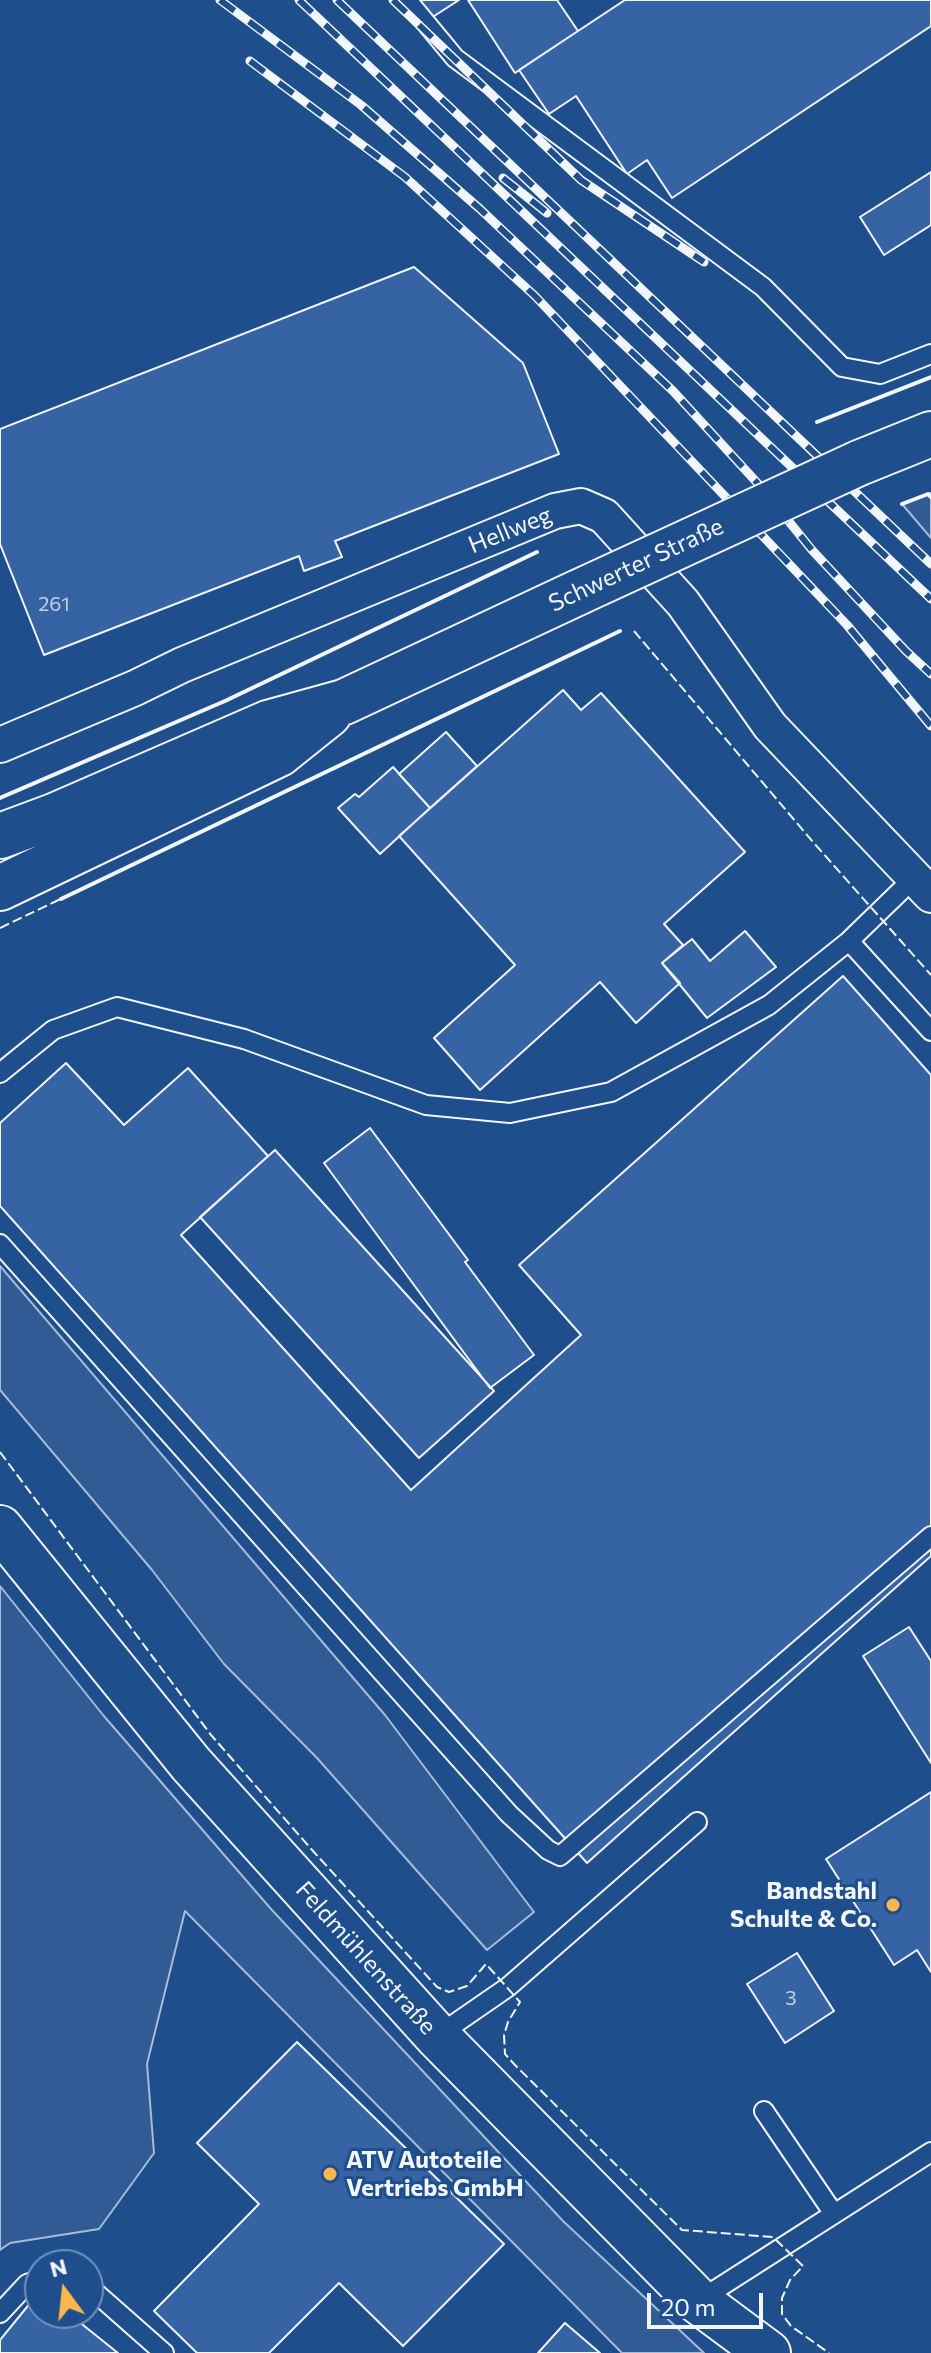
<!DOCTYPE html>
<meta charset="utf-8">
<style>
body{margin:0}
#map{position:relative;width:931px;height:2353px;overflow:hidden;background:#1f4e8c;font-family:Commissioner,sans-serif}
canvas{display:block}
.north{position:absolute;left:24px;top:2249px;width:80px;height:80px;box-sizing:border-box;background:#1f4e8c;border:2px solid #7391ba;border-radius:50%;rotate:345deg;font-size:22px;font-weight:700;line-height:32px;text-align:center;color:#f2f6ff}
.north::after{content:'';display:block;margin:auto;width:28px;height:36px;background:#ffb74d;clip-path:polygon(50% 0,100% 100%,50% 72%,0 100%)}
.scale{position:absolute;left:647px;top:2293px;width:116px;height:36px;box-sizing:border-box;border:4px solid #f2f6ff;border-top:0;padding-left:10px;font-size:24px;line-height:28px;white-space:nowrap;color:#f2f6ff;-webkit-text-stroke:6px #1f4e8c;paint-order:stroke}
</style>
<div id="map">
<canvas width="931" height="2353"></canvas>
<div class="north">N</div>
<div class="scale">20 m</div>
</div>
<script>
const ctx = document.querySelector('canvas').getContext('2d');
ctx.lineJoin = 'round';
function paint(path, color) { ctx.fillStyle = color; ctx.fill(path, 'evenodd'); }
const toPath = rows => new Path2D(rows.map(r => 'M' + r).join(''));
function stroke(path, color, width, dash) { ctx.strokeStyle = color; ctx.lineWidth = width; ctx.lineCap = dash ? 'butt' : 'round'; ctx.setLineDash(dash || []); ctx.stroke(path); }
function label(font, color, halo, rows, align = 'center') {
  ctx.font = font + ' Commissioner,sans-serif'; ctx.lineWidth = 6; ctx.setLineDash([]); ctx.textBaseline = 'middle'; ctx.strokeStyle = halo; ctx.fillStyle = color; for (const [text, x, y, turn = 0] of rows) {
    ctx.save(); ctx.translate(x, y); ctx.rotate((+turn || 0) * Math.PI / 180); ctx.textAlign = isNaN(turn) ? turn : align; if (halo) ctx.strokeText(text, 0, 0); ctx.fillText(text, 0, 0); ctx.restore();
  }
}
const built = toPath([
 [931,493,931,538,902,504,931,493],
 [0,1266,385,1715,534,1912,487,1950,317,1758,224,1664,152,1570,0,1390,0,1266],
 [0,1586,103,1715,271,1909,563,2221,704,2353,622,2353,185,1911,147,2064,154,2153,99,2229,10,2243,0,2250,0,1586]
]);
paint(built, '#305b95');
stroke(built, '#a8bbd7', 2);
const building = toPath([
 [415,0,459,0,428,20,415,0],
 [468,0,557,0,578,31,515,73,468,0],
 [625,0,931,0,931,26,672,198,647,160,627,174,576,96,549,114,519,70,625,0],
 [931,172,931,225,884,255,860,217,931,172],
 [414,267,523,363,559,454,335,541,342,557,304,571,299,556,44,655,0,544,0,429,414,267],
 [563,690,581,710,601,693,745,852,664,924,683,945,662,963,680,983,636,1023,600,982,480,1090,434,1038,515,965,399,836,563,690],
 [446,732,477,766,430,808,399,774,446,732],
 [393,767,430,808,380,854,338,808,355,794,359,797,393,767],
 [745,931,776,967,707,1018,662,963,692,939,710,961,745,931],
 [843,976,931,1075,931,1556,587,1863,0,1206,0,1123,66,1063,124,1125,188,1068,268,1156,181,1235,411,1490,581,1335,519,1265,843,976],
 [370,1128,468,1260,465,1262,534,1355,490,1388,324,1163,370,1128],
 [275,1150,494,1391,419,1458,200,1217,275,1150],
 [909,1627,931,1661,931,1763,863,1656,909,1627],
 [931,1792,931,1972,917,1950,894,1965,826,1859,931,1792],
 [797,1953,834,2011,785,2043,747,1984,797,1953],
 [297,2042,504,2244,403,2346,339,2283,269,2353,197,2353,154,2311,259,2204,197,2143,297,2042],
 [40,2291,40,2313,68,2313,118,2353,0,2353,0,2340,40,2291],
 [565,2323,600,2353,538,2353,565,2323]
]);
paint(building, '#3563a3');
stroke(building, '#f2f6ff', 2);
const service = toPath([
 [407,0,455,58,763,287,842,367,880,374,931,354],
 [849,941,931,1031],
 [0,1073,53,1030,117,1007,244,1039,426,1105,510,1113,611,1092,769,1005,849,941,915,877],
 [0,1244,509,1814,548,1850,560,1856,931,1536],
 [437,2036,508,1987,697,1822],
 [764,2111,834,2214],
 [88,2286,164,2353],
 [698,2301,931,2152],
 [0,2313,27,2284,40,2279]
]);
const minor = toPath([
 [0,745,135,688,182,665,555,511,581,506,604,516,683,603,770,726,931,895]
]);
const tertiary = toPath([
 [0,1528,191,1764,437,2036,698,2301,768,2353]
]);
const secondary = toPath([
 [859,463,931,434],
 [0,836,54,816,268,723,344,702,579,592],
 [0,888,279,754,329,714]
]);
stroke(service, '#f2f6ff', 22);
stroke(minor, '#f2f6ff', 38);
stroke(tertiary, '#f2f6ff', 48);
stroke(secondary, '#f2f6ff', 48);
stroke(service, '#1f4e8c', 18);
stroke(minor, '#1f4e8c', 34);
stroke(tertiary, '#1f4e8c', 44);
stroke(secondary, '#1f4e8c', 44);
const rail = toPath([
 [220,0,361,105,480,209,673,391,761,487,812,550,906,651,931,674],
 [299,0,931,599],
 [337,0,931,564],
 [393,0,581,180,704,262],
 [250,61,405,177,535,296,847,625,931,726],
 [503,178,547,213]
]);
stroke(rail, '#f2f6ff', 9);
stroke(rail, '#1f4e8c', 6, [18]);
const secondaryBridge = toPath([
 [579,592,859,463]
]);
stroke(secondaryBridge, '#f2f6ff', 48, []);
stroke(secondaryBridge, '#1f4e8c', 44);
stroke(toPath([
 [634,631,813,842,931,975],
 [0,928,620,631],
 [0,1452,211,1735,313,1851,437,1987,449,1992,467,1986,486,1964,520,2002,508,2022,504,2035,505,2054,515,2065,682,2230,773,2237,803,2266,790,2280,782,2298,782,2314,791,2326,829,2353]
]), '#f2f6ff', 2, [10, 4]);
stroke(toPath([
 [817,422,931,377],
 [902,504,928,494,931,497],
 [0,798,225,701,537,552],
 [61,899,620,631]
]), '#f2f6ff', 4);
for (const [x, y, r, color] of [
 [893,1905,8,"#ffb74d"],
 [330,2174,8,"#ffb74d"]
]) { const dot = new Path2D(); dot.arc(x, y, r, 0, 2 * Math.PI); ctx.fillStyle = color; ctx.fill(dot); stroke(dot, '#1f4e8c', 3); }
label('20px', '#c3d1e8', null, [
 ["261",54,604],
 ["3",791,1998]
]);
label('24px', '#f2f6ff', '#1f4e8c', [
 ["Hellweg",510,530,-22],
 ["Schwerter Straße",636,565,-25],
 ["Feldmühlenstraße",366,1958,48]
]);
label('bold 24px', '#f2f6ff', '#1f4e8c', [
 ["Bandstahl",877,1891],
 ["Schulte & Co.",877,1919],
 ["ATV Autoteile",346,2160,"left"],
 ["Vertriebs GmbH",346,2188,"left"]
], 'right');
</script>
